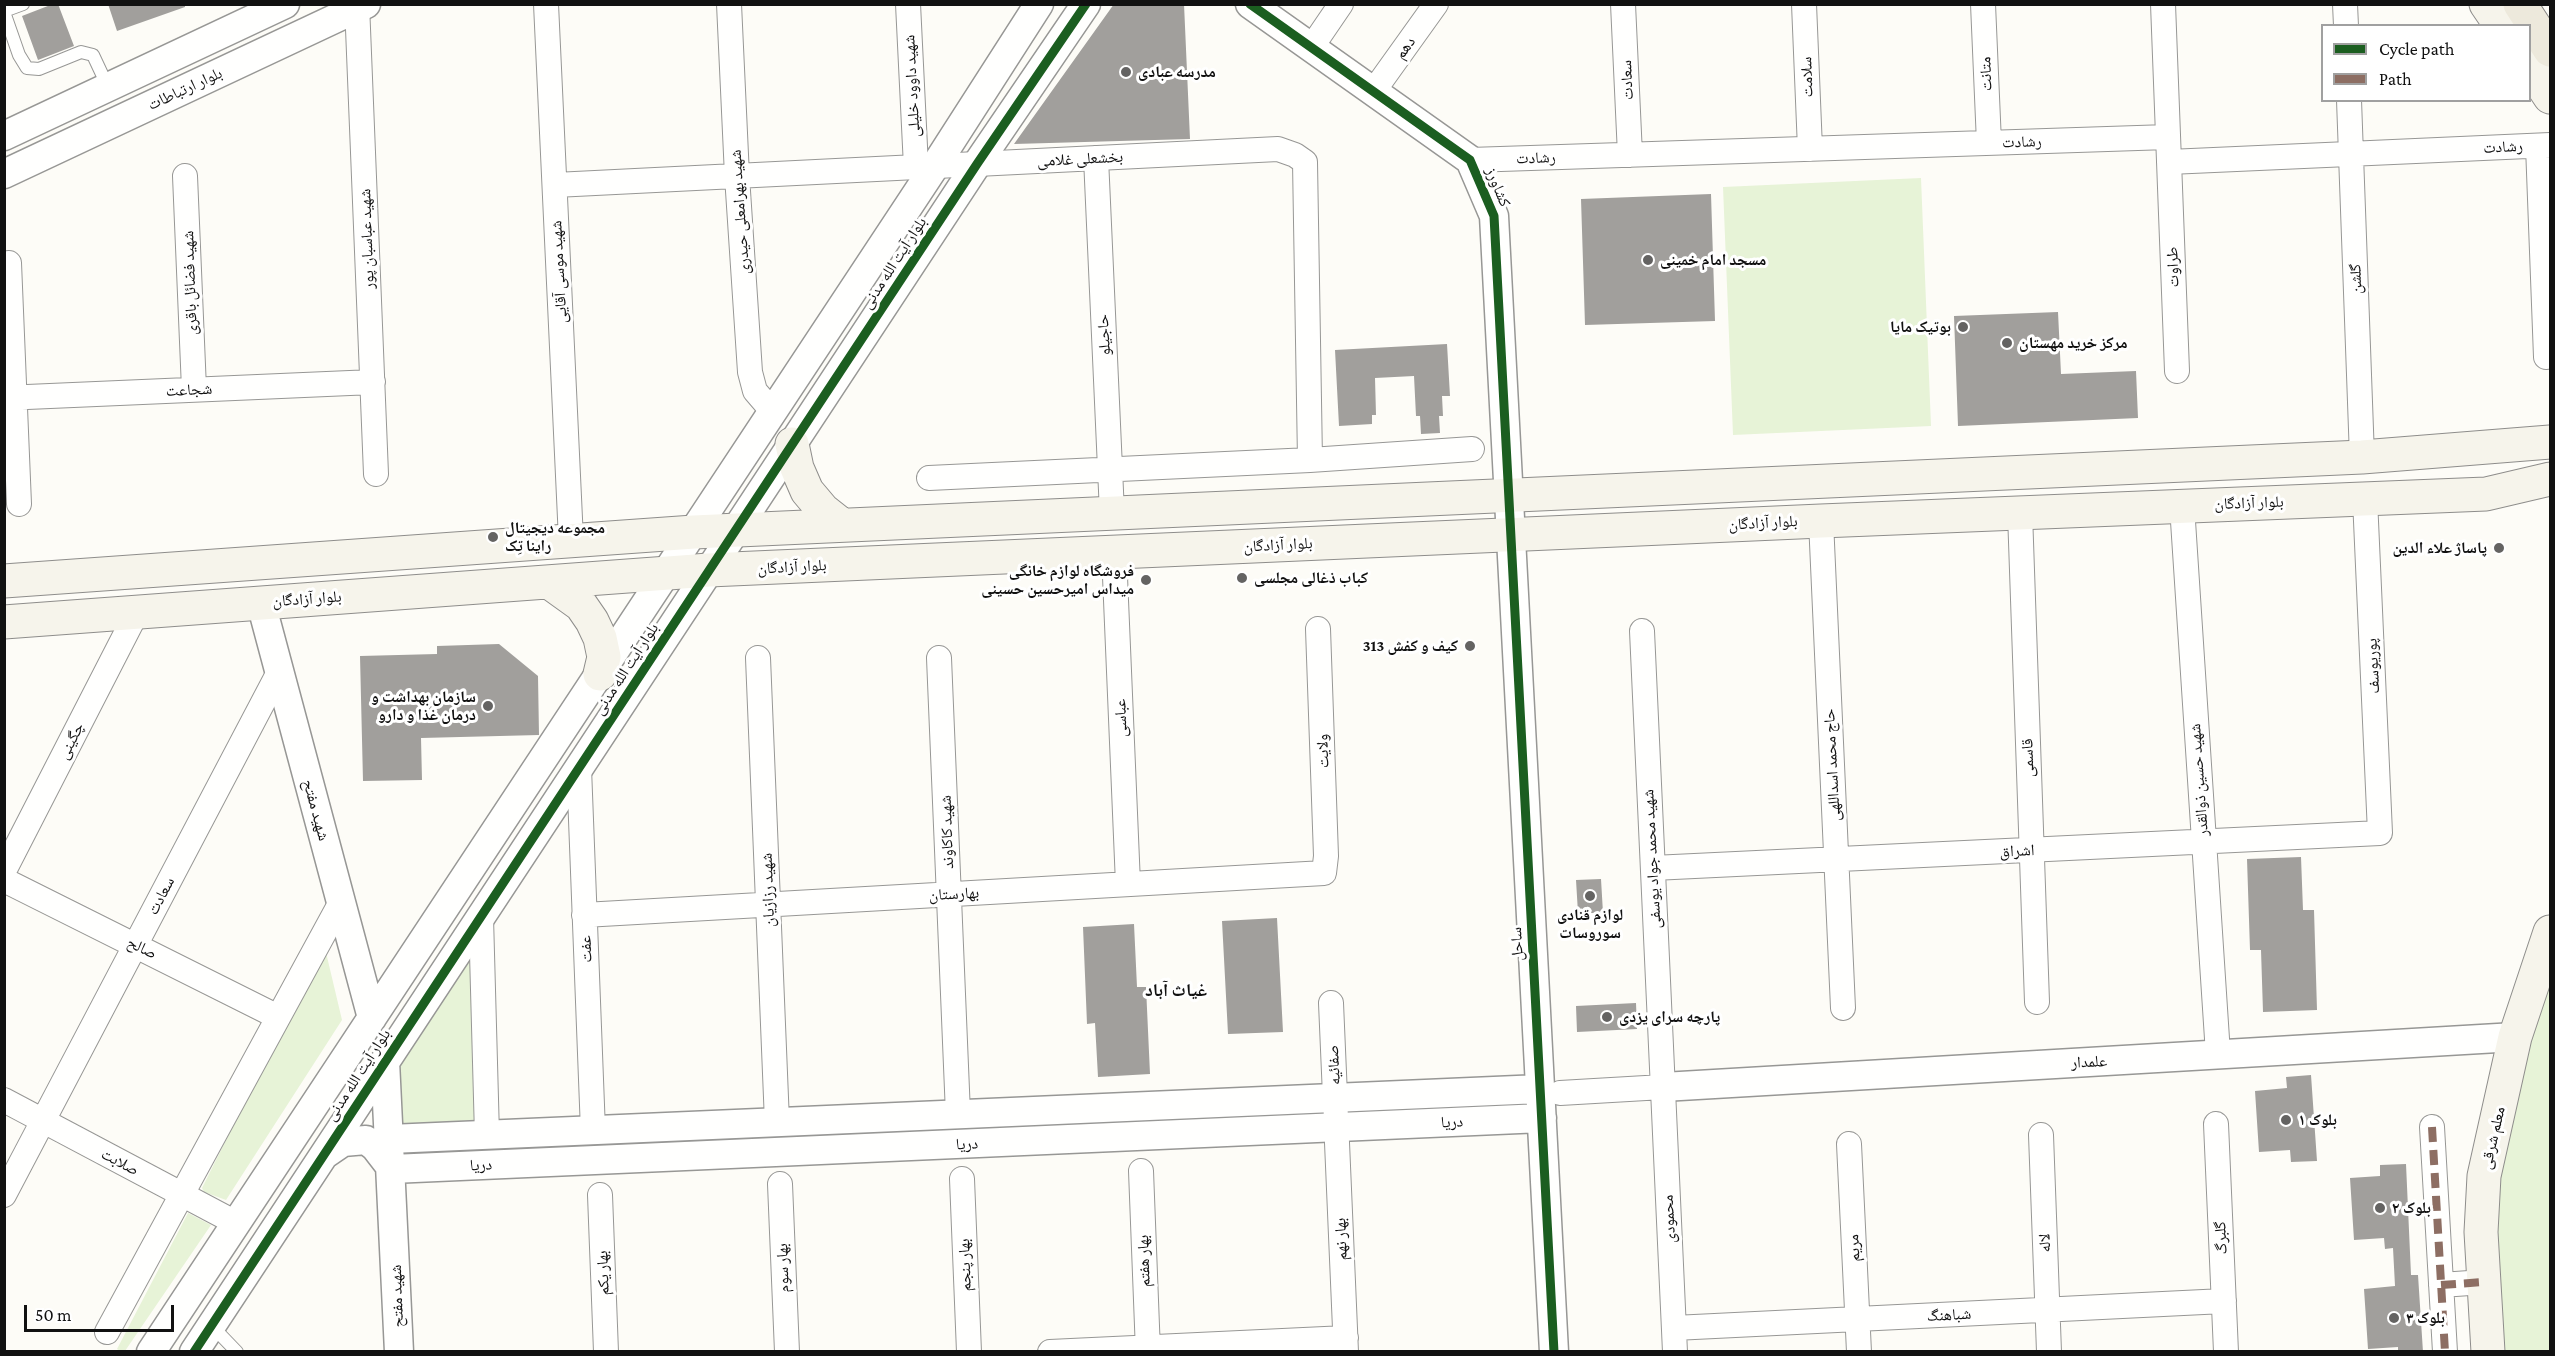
<!DOCTYPE html>
<meta charset="utf-8">
<style>
body{margin:0}
#map{position:relative;width:2555px;height:1356px;overflow:hidden;background:#fdfcf7;font-family:"Crimson Pro",serif}
canvas{display:block}
.frame{position:absolute;inset:0;border:6px solid #111;pointer-events:none}
.legend{position:absolute;left:2321px;top:24px;width:210px;height:78px;box-sizing:border-box;background:#fff;border:2px solid #a0a0a0;margin:0;padding:8px 10px;list-style:none;font-size:18px;color:#111}
.legend li{display:flex;align-items:center;gap:12px;height:30px}
.legend b{width:30px;border:2px solid #a0a0a0}
.scale{position:absolute;left:24px;top:1305px;width:150px;height:27px;box-sizing:border-box;border:3px solid #111;border-top:0;padding-left:8px;font-size:18px;line-height:21px;white-space:nowrap;color:#111;-webkit-text-stroke:4px #fff;paint-order:stroke}
</style>
<div id="map">
<canvas width="2555" height="1356"></canvas>
<div class="frame"></div>
<ul class="legend">
<li><b style="height:8px;background:#1b5e20"></b>Cycle path</li>
<li><b style="height:8px;background:#8d6e63"></b>Path</li>
</ul>
<div class="scale">50 m</div>
</div>
<script>
const ctx = document.querySelector('canvas').getContext('2d');
ctx.lineJoin = 'round';
function paint(path, color) { ctx.fillStyle = color; ctx.fill(path, 'evenodd'); }
const toPath = rows => new Path2D(rows.map(r => 'M' + r).join(''));
function stroke(path, color, width, dash) { ctx.strokeStyle = color; ctx.lineWidth = width; ctx.lineCap = dash ? 'butt' : 'round'; ctx.setLineDash(dash || []); ctx.stroke(path); }
function label(font, color, halo, rows, align = 'center') {
  ctx.font = font + ' "Crimson Pro","Noto Naskh Arabic",serif'; ctx.lineWidth = 6; ctx.setLineDash([]); ctx.textBaseline = 'middle'; ctx.strokeStyle = halo; ctx.fillStyle = color; for (const [text, x, y, turn = 0] of rows) {
    ctx.save(); ctx.translate(x, y); ctx.rotate((+turn || 0) * Math.PI / 180); ctx.textAlign = isNaN(turn) ? turn : align; if (halo) ctx.strokeText(text, 0, 0); ctx.fillText(text, 0, 0); ctx.restore();
  }
}
paint(toPath([
 [1921,178,1931,426,1733,435,1723,187],
 [481,917,487,1135,390,1139,385,1061],
 [324,944,342,1020,226,1200,204,1192,202,1188],
 [2550,974,2550,1351,2505,1352,2495,1223,2498,1173,2529,1037],
 [188,1213,211,1225,125,1351,120,1351,117,1349]
]), '#e7f3d7');
paint(toPath([
 [53,4,58,4,74,46,38,60,22,16],
 [108,4,185,4,185,7,117,31],
 [1114,4,1184,4,1190,139,1014,144],
 [1711,194,1715,321,1585,325,1581,199],
 [2058,312,2061,374,2136,371,2138,418,1958,426,1954,316],
 [1447,344,1450,396,1442,396,1443,416,1439,416,1440,433,1421,434,1420,416,1416,416,1414,376,1375,378,1376,415,1372,415,1372,424,1339,426,1335,350],
 [499,644,538,676,539,735,421,738,422,780,363,781,360,656,437,654,437,646],
 [2301,857,2303,910,2314,910,2317,1010,2263,1012,2261,950,2250,950,2247,859],
 [1601,879,1603,913,1578,913,1576,880],
 [1277,918,1283,1032,1228,1034,1222,921],
 [1134,924,1137,987,1146,987,1150,1074,1098,1077,1095,1023,1087,1024,1083,927],
 [1636,1003,1637,1029,1577,1032,1576,1006],
 [2311,1075,2317,1161,2291,1162,2290,1150,2259,1152,2255,1091,2287,1088,2286,1077],
 [2406,1164,2411,1275,2418,1275,2423,1352,2398,1352,2398,1347,2368,1349,2364,1289,2395,1286,2393,1248,2385,1249,2384,1238,2354,1240,2350,1178,2380,1176,2380,1165]
]), '#a19f9c');
const service = toPath([
 [4,11,23,4],
 [4,12,19,55,27,68,39,69,81,52,93,55,108,87],
 [211,1325,237,1352]
]);
const minor = toPath([
 [357,4,376,474],
 [546,4,571,540],
 [729,4,737,176,750,372,755,391,773,412],
 [908,4,916,167],
 [1623,4,1630,155],
 [1804,4,1810,149],
 [1983,4,1989,143],
 [2163,4,2177,371],
 [2345,4,2346,26],
 [1311,48,1341,4],
 [1373,92,1436,4],
 [2349,100,2362,457],
 [2538,146,2546,357],
 [1096,158,1112,513],
 [1470,160,2168,137],
 [2169,162,2550,145],
 [185,176,194,389],
 [555,185,1278,149,1295,155,1305,162,1310,460],
 [9,263,19,504],
 [4,398,373,382],
 [929,478,1310,460,1472,449],
 [2182,506,2218,1054],
 [2020,513,2037,1002],
 [1821,521,1843,1008],
 [1114,553,1128,884],
 [1642,631,1675,1352],
 [758,658,777,1122],
 [939,658,958,1114],
 [579,768,593,1131],
 [1653,868,2380,833,2365,499],
 [4,871,137,612],
 [4,880,278,1017],
 [584,915,1324,873,1326,856,1318,629],
 [481,917,487,1135],
 [1331,1003,1346,1352],
 [1560,1093,1663,1087],
 [4,1100,236,1223],
 [2216,1124,2226,1352],
 [2432,1127,2445,1352],
 [2041,1135,2049,1352],
 [1849,1144,1859,1352],
 [1141,1171,1148,1352],
 [962,1179,969,1352],
 [780,1184,787,1352],
 [4,1195,279,672],
 [600,1195,606,1352],
 [2441,1285,2484,1282],
 [1674,1328,2224,1301],
 [107,1332,341,902],
 [1050,1352,1346,1338]
]);
const tertiary = toPath([
 [1250,4,1470,160,1494,216,1554,1352],
 [4,136,285,4],
 [4,174,366,4],
 [261,603,372,1018],
 [385,1061,399,1352],
 [1663,1087,2515,1037],
 [390,1139,1540,1089],
 [324,1155,343,1142,366,1140,375,1147,392,1169,1542,1118],
 [151,1352,935,166,1039,4],
 [194,1352,977,164,1086,4]
]);
const secondary = toPath([
 [2486,4,2501,26],
 [2530,67,2550,97],
 [792,444,797,468,807,491,823,510,842,525],
 [4,581,694,532,2362,457,2550,442],
 [549,582,581,605,592,621,600,638,604,657,600,674],
 [4,622,709,570,1821,521,2486,494,2550,479],
 [2488,1352,2481,1232,2484,1176,2515,1037,2550,932]
]);
const primary = toPath([
 [2520,4,2550,50]
]);
stroke(service, '#979795', 14);
stroke(minor, '#979795', 26);
stroke(tertiary, '#979795', 31);
stroke(secondary, '#8e8d8b', 35);
stroke(primary, '#858482', 35);
stroke(service, '#fffffe', 12);
stroke(minor, '#fffffe', 24);
stroke(tertiary, '#fffffe', 28);
stroke(secondary, '#f6f4eb', 33);
stroke(primary, '#ede9dc', 33);
stroke(toPath([
 [2432,1127,2445,1352],
 [2441,1285,2484,1282]
]), '#8d6e63', 8, [15, 8]);
stroke(toPath([
 [1250,4,1470,160,1494,216,1554,1352],
 [194,1352,977,164,1086,4]
]), '#1b5e20', 9);
for (const [x, y, r, color] of [
 [1126,72,6,"#646362"],
 [1648,260,6,"#646362"],
 [1963,327,6,"#646362"],
 [2007,343,6,"#646362"],
 [493,537,6,"#646362"],
 [2499,548,6,"#646362"],
 [1242,578,6,"#646362"],
 [1146,580,6,"#646362"],
 [1470,646,6,"#646362"],
 [488,706,6,"#646362"],
 [1590,896,6,"#646362"],
 [1607,1017,6,"#646362"],
 [2286,1120,6,"#646362"],
 [2380,1208,6,"#646362"],
 [2394,1318,6,"#646362"]
]) { const dot = new Path2D(); dot.arc(x, y, r, 0, 2 * Math.PI); ctx.fillStyle = color; ctx.fill(dot); stroke(dot, '#fff', 2); }
label('16px', '#111', '#fff', [
 ["دهم",1405,48,-54],
 ["متانت",1986,74,-92],
 ["سلامت",1807,77,-92],
 ["سعادت",1627,80,-93],
 ["شهید داوود خلیلی",912,86,-93],
 ["بلوار ارتباطات",185,89,-25],
 ["رشادت",2022,142,-2],
 ["رشادت",2503,147,-3],
 ["رشادت",1536,158,-2],
 ["بخشعلی غلامی",1080,159,-3],
 ["کشاورز",1498,187,68],
 ["شهید بهرامعلی حیدری",740,212,-94],
 ["شهید عباسبان پور",367,239,-92],
 ["بلوار آیت الله مدنی",894,263,-57],
 ["طراوت",2173,267,-92],
 ["شهید موسی آقایی",559,272,-93],
 ["گلشن",2356,279,-92],
 ["شهید فضائل باقری",190,283,-92],
 ["حاجیلو",1104,335,-93],
 ["شجاعت",189,390,-3],
 ["بلوار آزادگان",2249,503,-2],
 ["بلوار آزادگان",1763,523,-3],
 ["بلوار آزادگان",1278,545,-3],
 ["بلوار آزادگان",792,567,-3],
 ["بلوار آزادگان",307,599,-4],
 ["پوریوسف",2373,666,-93],
 ["بلوار آیت الله مدنی",626,669,-57],
 ["عباسی",1121,718,-92],
 ["چگینی",71,741,-63],
 ["ولایت",1323,751,-92],
 ["قاسمی",2028,758,-92],
 ["حاج محمد اسداللهی",1832,765,-93],
 ["شهید حسین ذوالقدر",2199,780,-94],
 ["شهید مفتح",316,810,75],
 ["شهید کاکاوند",947,832,-92],
 ["اشراق",2017,851,-3],
 ["شهید محمد جواد یوسفی",1652,859,-93],
 ["شهید رزازیان",768,890,-92],
 ["بهارستان",954,894,-3],
 ["سعادت",161,896,-62],
 ["ساحل",1517,944,-93],
 ["صالح",142,948,27],
 ["عفت",586,949,-92],
 ["علمدار",2089,1062,-3],
 ["صفائیه",1334,1065,-93],
 ["بلوار آیت الله مدنی",358,1075,-57],
 ["دریا",1452,1122,-3],
 ["معلم شرقی",2493,1138,-77],
 ["دریا",967,1144,-3],
 ["صلابت",120,1162,28],
 ["دریا",481,1165,-3],
 ["محمودی",1669,1219,-93],
 ["گلبرگ",2221,1238,-93],
 ["بهار نهم",1341,1239,-92],
 ["لاله",2045,1243,-92],
 ["مریم",1854,1248,-93],
 ["بهار هفتم",1144,1261,-92],
 ["بهار پنجم",965,1265,-92],
 ["بهار سوم",783,1268,-92],
 ["بهار یکم",603,1273,-92],
 ["شهید مفتح",397,1296,-92],
 ["شباهنگ",1949,1315,-3]
]);
label('bold 16px', '#111', '#fff', [
 ["مدرسه عبادی",1138,72],
 ["مسجد امام خمینی",1660,260],
 ["بوتیک مایا",1951,327,"right"],
 ["مرکز خرید مهستان",2019,343],
 ["مجموعه دیجیتال",505,528],
 ["راینا تِک",505,546],
 ["پاساژ علاء الدین",2487,548,"right"],
 ["فروشگاه لوازم خانگی",1134,571,"right"],
 ["میداس امیرحسین حسینی",1134,589,"right"],
 ["کباب ذغالی مجلسی",1254,578],
 ["کیف و کفش 313",1458,646,"right"],
 ["سازمان بهداشت و",476,697,"right"],
 ["درمان غذا و دارو",476,715,"right"],
 ["لوازم قنادی",1590,915,"center"],
 ["سوروسات",1590,933,"center"],
 ["پارچه سرای یزدی",1619,1017],
 ["بلوک ۱",2298,1120],
 ["بلوک ۲",2392,1208],
 ["بلوک ۳",2406,1318]
], 'left');
label('bold 18px', '#111', '#fff', [
 ["غیاث آباد",1176,990]
]);
</script>
